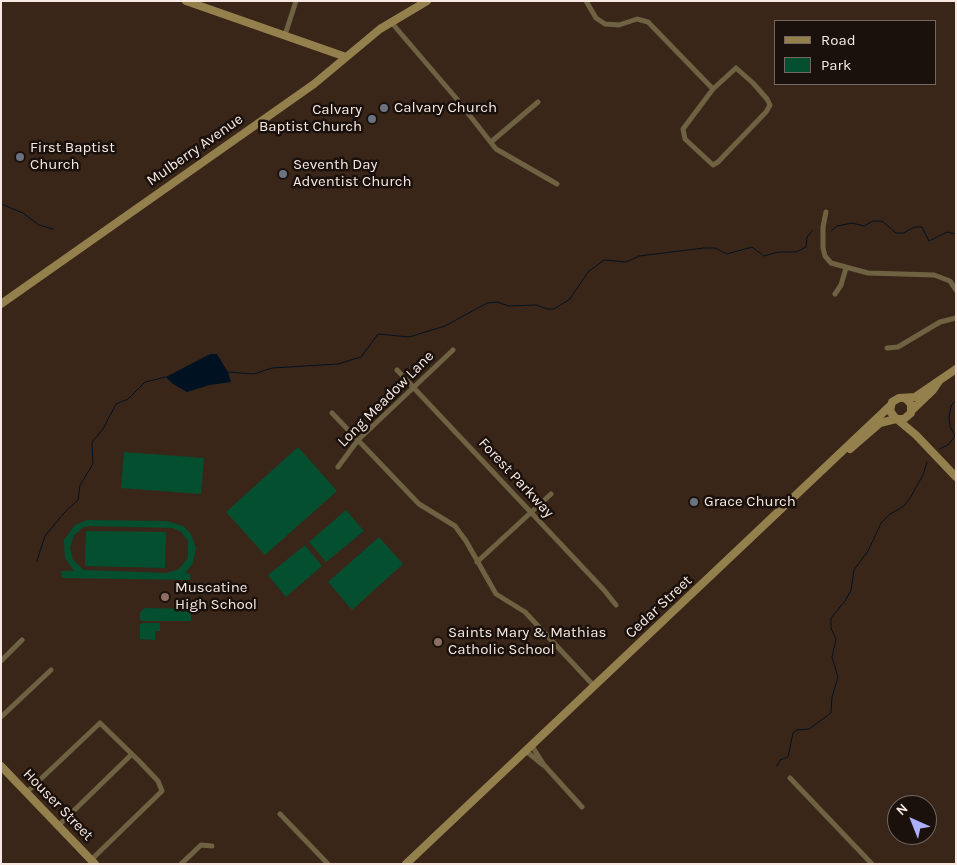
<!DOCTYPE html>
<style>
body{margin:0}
#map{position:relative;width:957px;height:865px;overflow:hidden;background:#3a2619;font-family:Karla,sans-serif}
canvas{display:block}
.frame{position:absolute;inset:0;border:2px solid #f7e9e1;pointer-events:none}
.legend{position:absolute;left:774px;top:20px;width:162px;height:65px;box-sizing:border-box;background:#1a110c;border:1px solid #726761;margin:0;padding:6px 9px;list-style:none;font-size:15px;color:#f7e9e1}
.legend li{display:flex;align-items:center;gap:10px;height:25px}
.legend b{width:25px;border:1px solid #726761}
.north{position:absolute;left:887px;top:795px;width:50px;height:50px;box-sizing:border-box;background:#1a110c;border:1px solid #726761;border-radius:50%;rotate:316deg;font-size:14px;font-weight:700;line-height:20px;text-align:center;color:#f7e9e1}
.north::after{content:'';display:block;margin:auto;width:18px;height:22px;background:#acaffb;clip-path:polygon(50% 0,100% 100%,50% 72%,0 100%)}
</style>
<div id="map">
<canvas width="957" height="865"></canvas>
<div class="frame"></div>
<ul class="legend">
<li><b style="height:6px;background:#94804d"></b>Road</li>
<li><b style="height:14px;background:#044f2f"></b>Park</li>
</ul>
<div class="north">N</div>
</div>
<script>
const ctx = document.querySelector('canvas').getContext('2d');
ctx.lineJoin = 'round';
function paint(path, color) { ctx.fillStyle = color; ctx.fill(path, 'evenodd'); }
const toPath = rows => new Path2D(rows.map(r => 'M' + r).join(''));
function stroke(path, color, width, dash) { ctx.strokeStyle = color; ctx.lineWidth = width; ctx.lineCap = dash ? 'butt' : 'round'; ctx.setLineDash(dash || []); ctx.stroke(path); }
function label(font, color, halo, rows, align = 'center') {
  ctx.font = font + ' Karla,sans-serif'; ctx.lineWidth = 5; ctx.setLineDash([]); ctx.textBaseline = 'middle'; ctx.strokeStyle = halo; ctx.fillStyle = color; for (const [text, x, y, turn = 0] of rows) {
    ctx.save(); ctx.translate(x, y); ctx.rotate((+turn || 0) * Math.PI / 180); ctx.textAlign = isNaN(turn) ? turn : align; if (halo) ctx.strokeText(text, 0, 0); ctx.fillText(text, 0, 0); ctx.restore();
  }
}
paint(toPath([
 [298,447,337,491,265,555,226,512],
 [124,452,204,458,201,494,121,488],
 [346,510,364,531,326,562,309,542],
 [87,520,167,521,183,526,191,534,196,548,193,563,185,573,190,574,190,580,62,578,61,571,74,571,65,558,64,540,75,525],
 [90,526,173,528,181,532,188,541,188,558,179,569,167,573,84,570,73,560,70,548,74,535,84,527],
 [86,531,166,532,165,568,85,566],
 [379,537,403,564,352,610,328,582],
 [305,545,322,566,286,597,268,575],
 [144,608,191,609,191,621,143,621,140,620,140,613],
 [143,623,160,623,160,631,155,631,155,640,140,639,140,624]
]), '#044f2f');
paint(toPath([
 [210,354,217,354,228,372,231,382,210,385,187,392,173,384,166,377]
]), '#001222');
stroke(toPath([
 [1,204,23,213,39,225,53,229],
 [831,231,837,226,852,223,864,226,873,221,882,221,896,233,904,233,914,227,922,227,929,241,947,232,956,234],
 [228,372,254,374,272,368,338,364,361,357,378,334,409,337,445,326,487,303,497,302,509,306,536,305,547,309,554,309,570,299,588,272,604,260,626,262,639,256,704,248,715,248,727,254,752,247,764,256,778,252,796,252,806,247,807,237,813,230],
 [939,449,948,445,955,436,950,426,949,417,951,406,956,400],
 [37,561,45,536,64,513,78,500,80,485,93,464,92,442,103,429,116,404,128,399,145,382,166,377],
 [777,766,780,760,788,757,793,733,797,730,809,729,831,713,832,697,838,677,832,657,836,639,831,628,831,618,845,601,851,590,854,570,868,551,881,523,890,514,904,506,910,498,923,475,927,462]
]), '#001222', 1);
stroke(toPath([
 [586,1,596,18,605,24,619,25,637,19,648,22,713,89],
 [391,22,456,98,496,149,557,184],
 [285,35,296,1],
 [736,68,753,83,767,99,770,105,766,112,718,162,713,165,685,139,683,129,713,89,736,68],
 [491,142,538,102],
 [826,212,823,227,823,248,825,256,831,263,868,273,934,275,950,281,956,290],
 [835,294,841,285,846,268],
 [887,348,898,347,940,322,956,318],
 [397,370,604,590,616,605],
 [332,413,419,504,455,526,466,541,496,594,525,612,595,687],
 [338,467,358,440,453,350],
 [477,562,551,494],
 [1,661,22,640],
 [1,717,51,670],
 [532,746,544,765,582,807],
 [526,751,543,765],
 [790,778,872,864],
 [27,792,100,723,139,761,158,781,162,791,91,860],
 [280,814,328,864],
 [58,826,132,754],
 [181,864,201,845,212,846]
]), '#6e6243', 5);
stroke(toPath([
 [186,1,346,57],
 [1,304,314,84,380,29,427,1],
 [906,399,911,404,911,413,904,419,896,419,890,411,892,402,899,398,915,397,956,369],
 [911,411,933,390,939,381],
 [898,420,916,435,956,477],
 [850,449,880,423,896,419],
 [1,766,95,864],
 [406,864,891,405]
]), '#94804d', 8);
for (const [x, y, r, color] of [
 [384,108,5,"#6b7280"],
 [372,119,5,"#6b7280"],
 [20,157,5,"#6b7280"],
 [283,174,5,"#6b7280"],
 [694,502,5,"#6b7280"],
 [165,597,5,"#8d6e63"],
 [438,642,5,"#8d6e63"]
]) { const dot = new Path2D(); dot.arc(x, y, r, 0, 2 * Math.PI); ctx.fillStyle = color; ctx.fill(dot); stroke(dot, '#1a110c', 2); }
label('15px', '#f7e9e1', '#1a110c', [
 ["Calvary Church",394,108],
 ["Calvary",362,110,"right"],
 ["Baptist Church",362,127,"right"],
 ["First Baptist",30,148],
 ["Church",30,165],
 ["Seventh Day",293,165],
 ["Adventist Church",293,182],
 ["Grace Church",704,502],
 ["Muscatine",175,588],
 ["High School",175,605],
 ["Saints Mary & Mathias",448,633],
 ["Catholic School",448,650]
], 'left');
label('15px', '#f7e9e1', '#1a110c', [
 ["Mulberry Avenue",195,150,-35],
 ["Long Meadow Lane",386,399,-45],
 ["Forest Parkway",516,478,47],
 ["Cedar Street",659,607,-43],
 ["Houser Street",58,805,46]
]);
</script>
